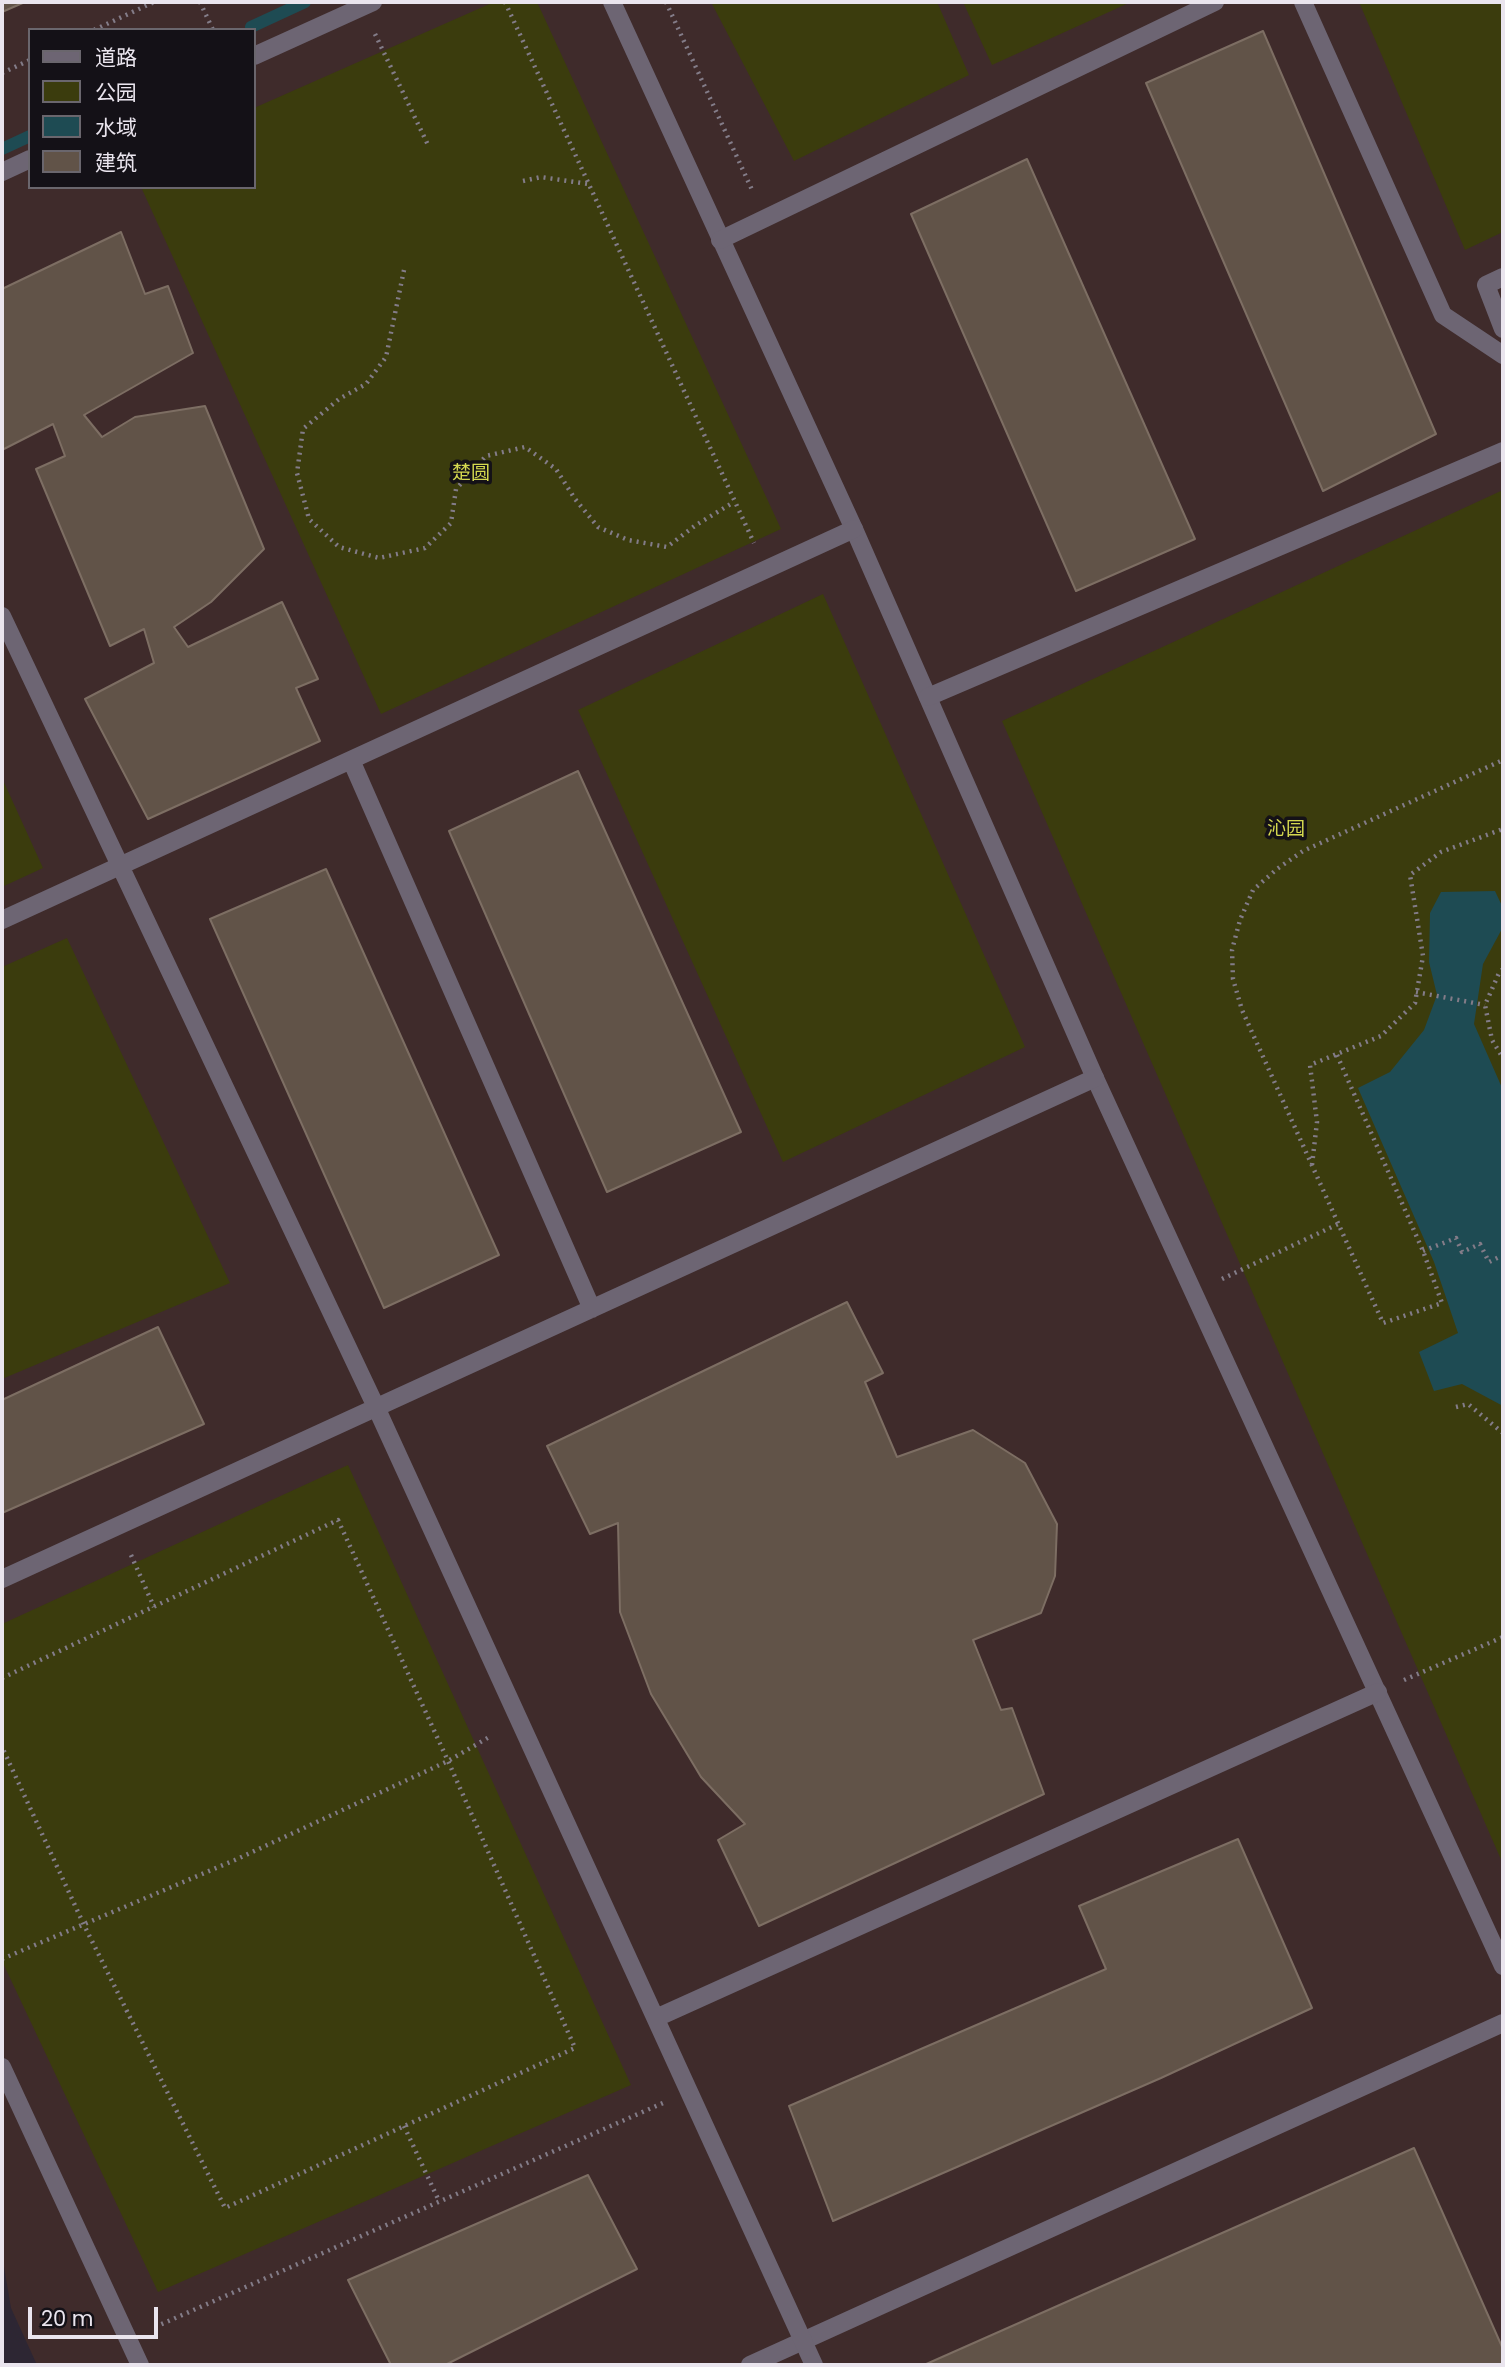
<!DOCTYPE html>
<meta charset="utf-8">
<style>
body{margin:0}
#map{position:relative;width:1505px;height:2367px;overflow:hidden;background:#2d2633;font-family:Poppins,"Noto Sans SC",sans-serif}
canvas{display:block}
.frame{position:absolute;inset:0;border:4px solid #eae5ee;pointer-events:none}
.legend{position:absolute;left:28px;top:28px;width:228px;height:161px;box-sizing:border-box;background:#141117;border:2px solid #6a666d;margin:0;padding:9px 12px;list-style:none;font-size:21px;color:#eae5ee}
.legend li{display:flex;align-items:center;gap:14px;height:35px}
.legend b{width:35px;border:2px solid #6a666d}
.scale{position:absolute;left:28px;top:2307px;width:130px;height:32px;box-sizing:border-box;border:4px solid #eae5ee;border-top:0;padding-left:9px;font-size:21px;line-height:24px;white-space:nowrap;color:#eae5ee;-webkit-text-stroke:5px #141117;paint-order:stroke}
</style>
<div id="map">
<canvas width="1505" height="2367"></canvas>
<div class="frame"></div>
<ul class="legend">
<li><b style="height:9px;background:#6d6573"></b>道路</li>
<li><b style="height:19px;background:#3b3c0d"></b>公园</li>
<li><b style="height:19px;background:#1e4b53"></b>水域</li>
<li><b style="height:19px;background:#615348"></b>建筑</li>
</ul>
<div class="scale">20 m</div>
</div>
<script>
const ctx = document.querySelector('canvas').getContext('2d');
ctx.lineJoin = 'round';
function paint(path, color) { ctx.fillStyle = color; ctx.fill(path, 'evenodd'); }
const toPath = rows => new Path2D(rows.map(r => 'M' + r).join(''));
function stroke(path, color, width, dash) { ctx.strokeStyle = color; ctx.lineWidth = width; ctx.lineCap = dash ? 'butt' : 'round'; ctx.setLineDash(dash || []); ctx.stroke(path); }
function label(font, color, halo, rows, align = 'center') {
  ctx.font = font + ' Poppins,"Noto Sans SC",sans-serif'; ctx.lineWidth = 7; ctx.setLineDash([]); ctx.textBaseline = 'middle'; ctx.strokeStyle = halo; ctx.fillStyle = color; for (const [text, x, y, turn = 0] of rows) {
    ctx.save(); ctx.translate(x, y); ctx.rotate((+turn || 0) * Math.PI / 180); ctx.textAlign = isNaN(turn) ? turn : align; if (halo) ctx.strokeText(text, 0, 0); ctx.fillText(text, 0, 0); ctx.restore();
  }
}
paint(toPath([
 [2,2,1503,2,1503,2365,37,2365,11,2308,2,2255],
 [30,30,254,30,254,187,30,187]
]), '#3f2b2b');
paint(toPath([
 [494,2,537,2,781,529,381,714,141,187,254,187,254,108],
 [711,2,937,2,969,75,794,161],
 [963,2,1131,2,992,65],
 [1359,2,1503,2,1503,232,1465,250],
 [1503,490,1503,1864,1002,721],
 [823,594,1025,1047,783,1162,578,710],
 [2,778,43,868,2,887],
 [67,938,230,1283,2,1379,2,967],
 [348,1465,631,2085,158,2292,2,1961,2,1624]
]), '#3b3c0d');
paint(toPath([
 [1495,891,1503,908,1503,927,1483,964,1474,1024,1503,1090,1503,1406,1462,1384,1434,1391,1419,1352,1458,1333,1434,1262,1358,1088,1390,1072,1424,1030,1437,995,1429,962,1430,913,1441,892]
]), '#1e4b53');
stroke(toPath([
 [251,27,305,2],
 [2,149,30,136]
]), '#1e4b53', 12);
const building = toPath([
 [2,2,25,2,2,12,2,2],
 [1263,31,1436,434,1323,491,1146,83,1263,31],
 [1027,159,1195,539,1076,591,911,214,1027,159],
 [121,232,145,294,168,286,193,353,84,415,102,437,135,417,205,406,264,549,211,602,174,627,188,647,282,602,318,679,296,688,320,741,148,819,85,699,154,663,144,629,110,646,36,469,65,456,53,424,2,450,2,289,121,232],
 [578,771,741,1132,607,1192,449,831,578,771],
 [326,869,499,1255,384,1308,210,919,326,869],
 [847,1302,883,1373,865,1382,897,1457,973,1430,1025,1463,1057,1524,1055,1576,1041,1613,973,1640,1001,1710,1012,1708,1044,1794,759,1926,718,1840,745,1824,701,1777,651,1694,620,1612,618,1523,590,1534,547,1446,847,1302],
 [158,1327,204,1424,2,1513,2,1400,158,1327],
 [1238,1839,1312,2008,1161,2078,833,2221,789,2106,1106,1969,1079,1906,1238,1839],
 [1414,2148,1503,2349,1503,2365,924,2365,1414,2148],
 [588,2175,637,2269,445,2365,391,2365,348,2280,588,2175]
]);
paint(building, '#615348');
stroke(building, '#7d6e63', 2);
stroke(toPath([
 [200,2,213,30],
 [505,2,754,543],
 [666,2,753,192],
 [94,30,154,2],
 [375,34,429,147],
 [2,73,30,60],
 [523,181,541,177,589,184],
 [404,270,386,357,366,384,339,399,303,429,297,473,309,519,339,547,379,558,425,548,451,523,456,489,486,456,525,447,556,469,575,499,598,527,628,540,667,547,696,525,734,502],
 [1503,969,1499,973,1485,1005,1492,1040,1503,1058],
 [1416,992,1485,1005],
 [1337,1055,1423,1251,1442,1303,1383,1323,1242,1010,1233,979,1232,950,1240,920,1253,890,1277,869,1303,851,1503,760],
 [1312,1165,1317,1122,1310,1065,1381,1036,1415,1003,1423,956,1410,875,1441,852,1503,829],
 [1423,1251,1456,1238,1462,1252,1480,1244,1489,1262,1503,1255],
 [1222,1279,1338,1224],
 [1456,1407,1468,1404,1503,1433],
 [131,1555,154,1607],
 [2,1678,338,1520,448,1761,575,2048,225,2208,84,1925,2,1747],
 [1404,1680,1503,1637],
 [2,1959,235,1860,448,1761,491,1736],
 [404,2126,439,2201],
 [155,2327,663,2103]
]), '#837c88', 4.5, [2, 5]);
stroke(toPath([
 [612,2,854,529,1095,1078,1503,1966],
 [750,2365,1503,2023]
]), '#6d6573', 18);
stroke(toPath([
 [1303,2,1443,315,1503,355],
 [254,56,373,2],
 [2,172,30,159],
 [720,240,1215,2],
 [1503,277,1486,285,1503,329],
 [2,616,376,1407,814,2365],
 [928,697,1503,451],
 [351,760,592,1309],
 [2,920,854,529],
 [2,1579,1095,1078],
 [656,2018,1378,1692],
 [2,2067,140,2365]
]), '#6d6573', 18);
label('19px', '#d4d84f', '#141117', [
 ["楚圆",471,474],
 ["沁园",1286,830]
]);
</script>
